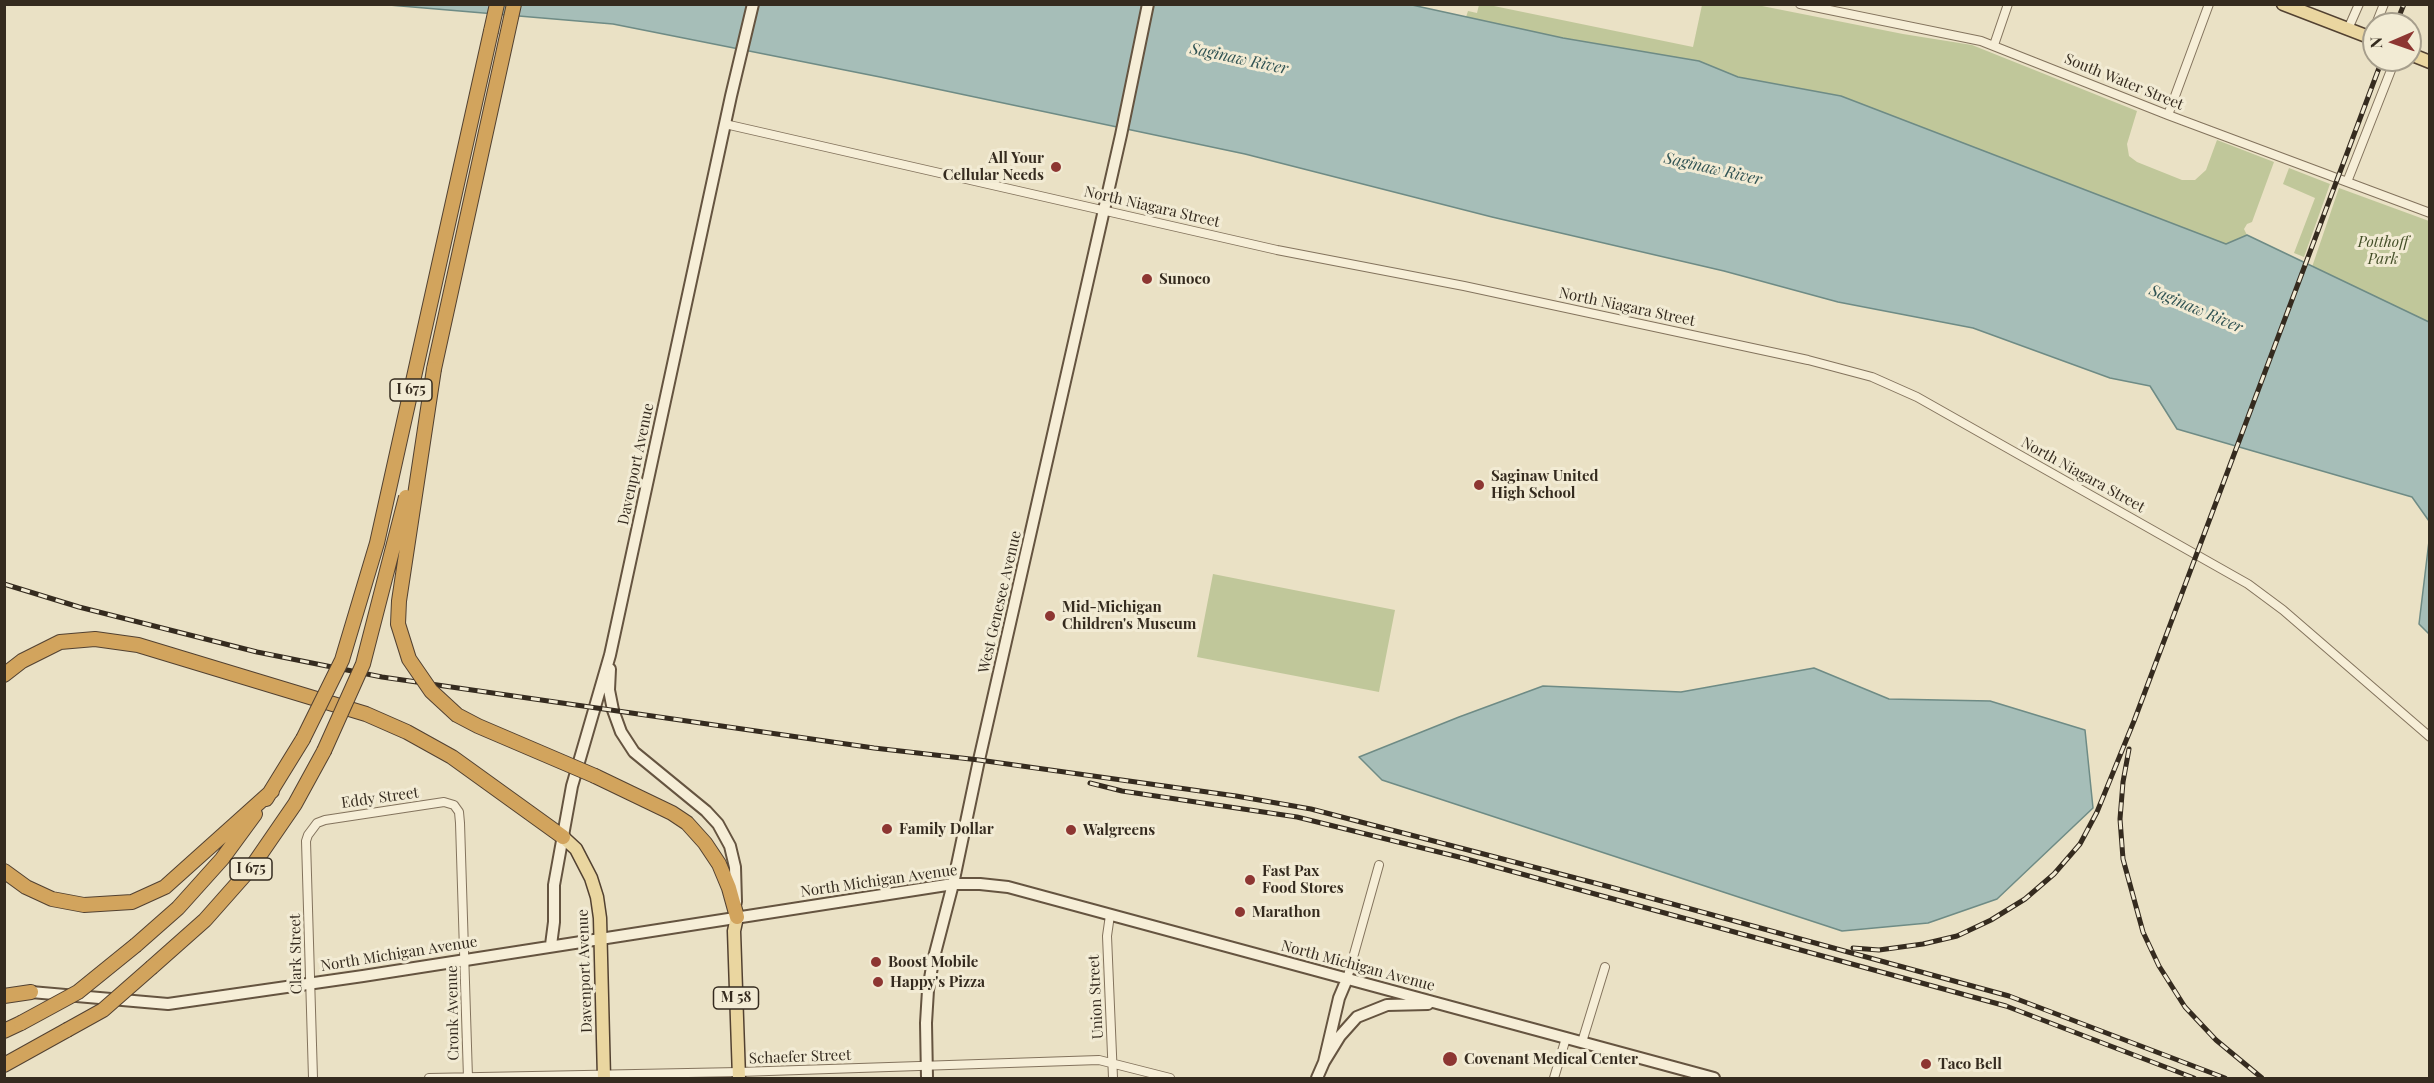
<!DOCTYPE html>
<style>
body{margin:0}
#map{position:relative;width:2434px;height:1083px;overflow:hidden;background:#eae1c5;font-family:"Playfair Display",serif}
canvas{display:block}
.frame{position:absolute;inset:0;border:6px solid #352b1f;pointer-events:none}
.north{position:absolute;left:2362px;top:12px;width:60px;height:60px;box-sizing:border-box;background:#f2ebd4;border:2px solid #a69e8c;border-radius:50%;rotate:268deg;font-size:16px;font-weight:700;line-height:24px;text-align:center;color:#352b1f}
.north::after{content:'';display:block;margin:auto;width:21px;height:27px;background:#8d3632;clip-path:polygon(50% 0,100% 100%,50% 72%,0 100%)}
</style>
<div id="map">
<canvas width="2434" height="1083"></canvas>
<div class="frame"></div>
<div class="north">N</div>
</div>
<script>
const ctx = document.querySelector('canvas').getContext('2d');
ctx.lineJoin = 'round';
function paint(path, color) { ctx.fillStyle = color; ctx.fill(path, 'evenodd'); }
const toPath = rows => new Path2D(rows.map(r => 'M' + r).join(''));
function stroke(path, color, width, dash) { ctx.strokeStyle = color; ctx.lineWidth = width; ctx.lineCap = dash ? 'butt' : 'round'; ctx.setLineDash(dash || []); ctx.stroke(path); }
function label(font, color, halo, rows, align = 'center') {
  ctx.font = font + ' "Playfair Display",serif'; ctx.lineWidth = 6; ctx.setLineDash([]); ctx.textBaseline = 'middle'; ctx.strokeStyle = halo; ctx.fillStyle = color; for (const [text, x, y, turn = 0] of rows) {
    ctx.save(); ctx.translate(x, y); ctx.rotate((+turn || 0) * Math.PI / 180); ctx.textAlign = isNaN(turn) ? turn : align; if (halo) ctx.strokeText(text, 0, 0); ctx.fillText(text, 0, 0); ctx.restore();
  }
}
paint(toPath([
 [1479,5,1489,5,1693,47,1702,5,1757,5,1903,34,1972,45,2137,111,2127,144,2129,156,2137,162,2182,180,2195,180,2206,170,2217,140,2274,162,2252,222,2247,224,2244,229,2247,235,2226,244,1841,96,1738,77,1699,61,1563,38,1466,17,1468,11,1477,13],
 [2289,168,2330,184,2304,257,2294,253,2315,198,2283,184],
 [2339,188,2429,221,2429,322,2312,267],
 [1213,574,1395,610,1379,692,1197,657]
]), '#c0c79a');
const water = toPath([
 [389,5,1412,5,1563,38,1699,61,1738,77,1841,96,2226,244,2247,235,2429,322,2429,521,2412,497,2177,429,2150,386,2110,378,1973,328,1838,302,1724,271,1492,217,1245,154,880,77,613,24,389,5],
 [2429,541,2430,634,2429,634,2419,624,2429,541],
 [1814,668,1889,699,1990,701,2085,730,2093,808,1997,899,1928,923,1842,931,1382,780,1359,757,1459,717,1543,686,1681,692,1814,668]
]);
paint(water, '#a6beb8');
stroke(water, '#6e8b85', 1.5);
const minor = toPath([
 [1800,4,1981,41,2168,115,2430,213],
 [2376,24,2384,4],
 [2348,29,2359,4],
 [1994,45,2008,4],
 [2168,115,2209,4],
 [725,124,1277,250,1464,286,1808,360,1872,377,1917,397,2248,584,2283,610,2430,737],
 [2347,182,2395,60],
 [1110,915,1107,936,1113,1078],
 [1347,979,1379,865],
 [1582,1042,1605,967],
 [313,1078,306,841,308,835,317,823,325,820,444,802,454,805,459,812,460,823,468,1078],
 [429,1078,739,1072,1099,1060,1170,1078],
 [1554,1078,1566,1038]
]);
const secondary = toPath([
 [610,669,609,690,613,710,621,732,634,752,706,811,718,824,730,846,735,867,736,902],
 [551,945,554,922,554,885,572,786,610,655,731,96,753,4],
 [31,992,168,1004,363,976,953,884,980,884,1008,887,1714,1078],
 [1324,1062,1340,1036,1357,1017,1387,1005,1428,1004],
 [927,1078,926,1023,928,990,933,961,953,884,979,760,1121,135,1148,4],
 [1317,1078,1324,1062,1339,998,1347,979]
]);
const primary = toPath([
 [2283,4,2374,39],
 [2410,54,2430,62],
 [563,837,576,849,591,878,597,897,600,918,604,1078],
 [737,917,734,931,739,1078]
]);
const motorway = toPath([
 [491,31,497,4],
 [434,369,514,4],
 [4,675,22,661,60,642,95,639,138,645,366,714,407,732,452,757,563,837],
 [595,776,672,813,687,823,705,843,719,864,729,888,737,917],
 [266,799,303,739],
 [4,871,26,887,52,899,84,905,132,902,165,887,272,791],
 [136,945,178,908,222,859,255,814],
 [152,967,205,920,251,868,295,804,324,751],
 [4,996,31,992],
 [4,1031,21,1023],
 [4,1065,67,1030]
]);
stroke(minor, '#83735d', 10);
stroke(secondary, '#655440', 14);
stroke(primary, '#524131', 15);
stroke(motorway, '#524131', 16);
stroke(minor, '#f6eed7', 8);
stroke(secondary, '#f6eed7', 10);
stroke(primary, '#ead6a0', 12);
stroke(motorway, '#d2a45d', 14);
const rail = toPath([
 [2396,24,2404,4],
 [4,584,79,607,257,652,382,677,874,748,979,760,1236,796,1311,809,1614,888,2009,996,2225,1078],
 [2129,749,2123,782,2120,819,2123,859,2143,932,2159,966,2185,1007,2216,1040,2262,1078],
 [1090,783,1122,791,1297,817,1463,858,2006,1006,2194,1078],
 [1853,948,1879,950,1923,944,1957,936,1991,920,2025,899,2054,874,2080,844,2097,812,2134,721,2382,60]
]);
stroke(rail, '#352b1f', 5);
stroke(rail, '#f2ebd4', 3, [9]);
const motorwayBridge = toPath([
 [434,369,399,601,398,624,409,659,431,691,457,715,478,726,595,776],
 [303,739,342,660,377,543,491,31],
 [324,751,363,664,406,497],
 [21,1023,78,992,136,945],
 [67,1030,103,1010,152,967]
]);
stroke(motorwayBridge, '#524131', 16, []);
stroke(motorwayBridge, '#d2a45d', 14);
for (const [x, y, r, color] of [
 [1056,167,6,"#8d3632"],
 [1147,279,6,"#8d3632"],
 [1479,485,6,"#8d3632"],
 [1050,616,6,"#8d3632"],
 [887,829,6,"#8d3632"],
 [1071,830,6,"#8d3632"],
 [1250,880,6,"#8d3632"],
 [1240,912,6,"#8d3632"],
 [876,962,6,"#8d3632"],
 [878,982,6,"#8d3632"],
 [1450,1059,8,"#8d3632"],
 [1926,1064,6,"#8d3632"]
]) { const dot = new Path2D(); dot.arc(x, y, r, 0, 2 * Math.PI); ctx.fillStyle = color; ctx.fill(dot); stroke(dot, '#f2ebd4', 2); }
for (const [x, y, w] of [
 [411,390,42],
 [251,869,42],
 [736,998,45]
]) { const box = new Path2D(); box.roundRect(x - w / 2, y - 11, w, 22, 4.5); ctx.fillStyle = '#f2ebd4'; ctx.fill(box); stroke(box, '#352b1f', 1.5); }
label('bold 14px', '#352b1f', null, [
 ["I 675",411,390],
 ["I 675",251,869],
 ["M 58",736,998]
]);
label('15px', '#352b1f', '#f2ebd4', [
 ["South Water Street",2124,82,22],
 ["North Niagara Street",1152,207,13],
 ["North Niagara Street",1627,307,12],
 ["Davenport Avenue",636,464,-78],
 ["North Niagara Street",2083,475,29],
 ["West Genesee Avenue",1000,602,-77],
 ["Eddy Street",380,798,-8],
 ["North Michigan Avenue",879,881,-8],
 ["Clark Street",296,954,-91],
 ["North Michigan Avenue",399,954,-9],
 ["North Michigan Avenue",1358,966,15],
 ["Davenport Avenue",585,971,-92],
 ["Union Street",1096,997,-93],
 ["Cronk Avenue",453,1013,-91],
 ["Schaefer Street",800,1057,-2]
]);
label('bold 15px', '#352b1f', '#f2ebd4', [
 ["All Your",1044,158,"right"],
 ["Cellular Needs",1044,175,"right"],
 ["Sunoco",1159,279],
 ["Saginaw United",1491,476],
 ["High School",1491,493],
 ["Mid-Michigan",1062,607],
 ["Children's Museum",1062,624],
 ["Family Dollar",899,829],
 ["Walgreens",1083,830],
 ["Fast Pax",1262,871],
 ["Food Stores",1262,888],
 ["Marathon",1252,912],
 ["Boost Mobile",888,962],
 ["Happy's Pizza",890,982],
 ["Covenant Medical Center",1464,1059],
 ["Taco Bell",1938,1064]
], 'left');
label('italic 15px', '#444f28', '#f2ebd4', [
 ["Potthoff",2383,242],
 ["Park",2383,259]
]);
label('italic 16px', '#305353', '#f2ebd4', [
 ["Saginaw River",1239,59,12],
 ["Saginaw River",1713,169,13],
 ["Saginaw River",2196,309,23]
]);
</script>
